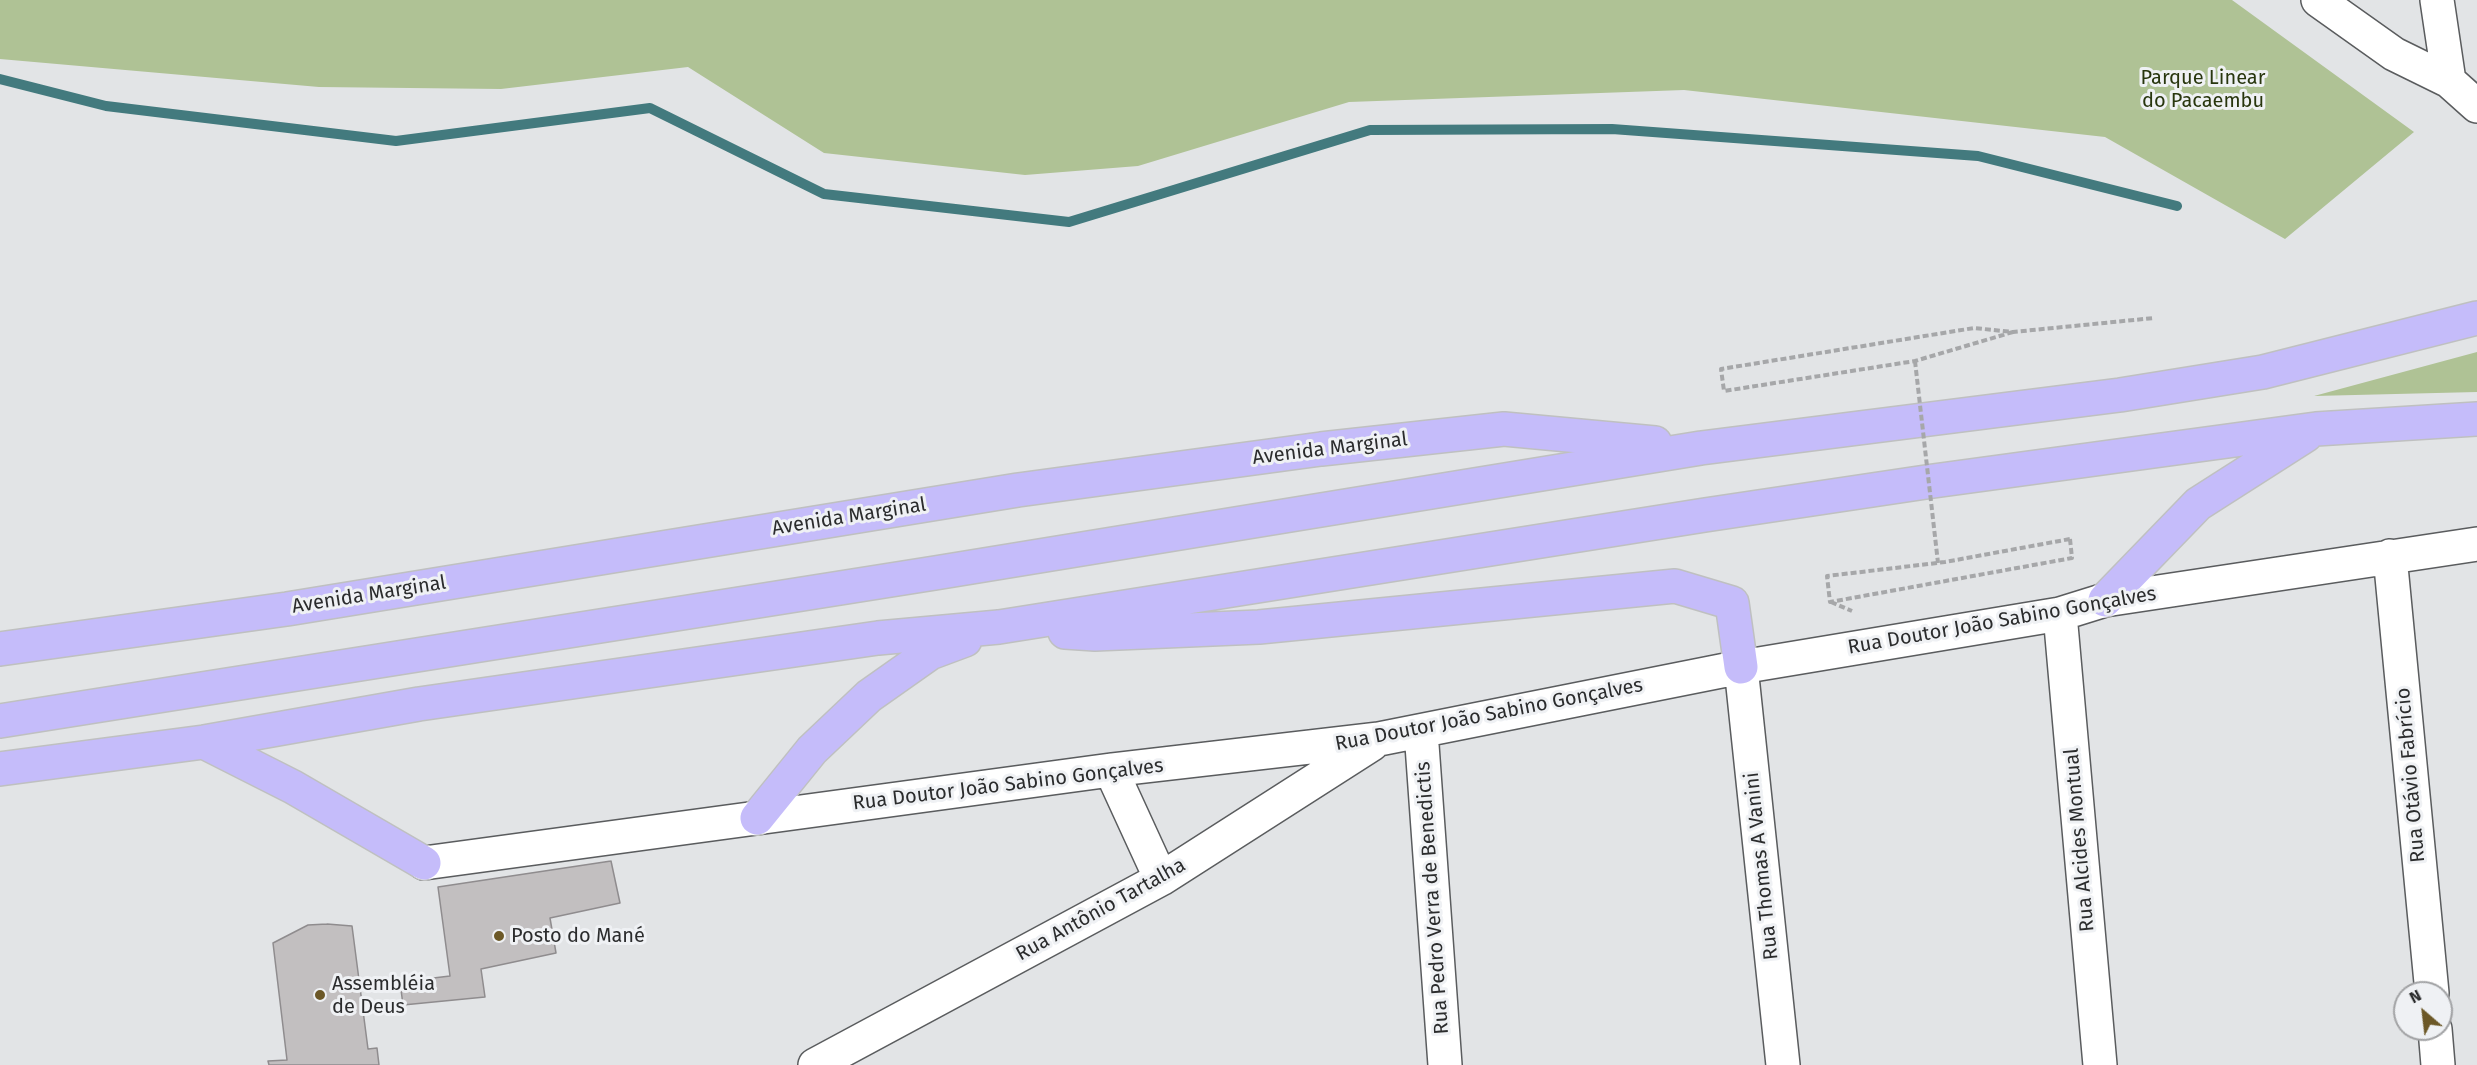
<!DOCTYPE html>
<meta charset="utf-8">
<style>
body{margin:0}
#map{position:relative;width:2477px;height:1065px;overflow:hidden;background:#e2e4e6;font-family:"Fira Sans",sans-serif}
canvas{display:block}
.north{position:absolute;left:2393px;top:981px;width:60px;height:60px;box-sizing:border-box;background:#eff1f4;border:2px solid #a1a2a4;border-radius:50%;rotate:332deg;font-size:16px;font-weight:700;line-height:24px;text-align:center;color:#2b2c2d}
.north::after{content:'';display:block;margin:auto;width:21px;height:27px;background:#6c5827;clip-path:polygon(50% 0,100% 100%,50% 72%,0 100%)}
</style>
<div id="map">
<canvas width="2477" height="1065"></canvas>
<div class="north">N</div>
</div>
<script>
const ctx = document.querySelector('canvas').getContext('2d');
ctx.lineJoin = 'round';
function paint(path, color) { ctx.fillStyle = color; ctx.fill(path, 'evenodd'); }
const toPath = rows => new Path2D(rows.map(r => 'M' + r).join(''));
function stroke(path, color, width, dash) { ctx.strokeStyle = color; ctx.lineWidth = width; ctx.lineCap = dash ? 'butt' : 'round'; ctx.setLineDash(dash || []); ctx.stroke(path); }
function label(font, color, halo, rows, align = 'center') {
  ctx.font = font + ' "Fira Sans",sans-serif'; ctx.lineWidth = 6; ctx.setLineDash([]); ctx.textBaseline = 'middle'; ctx.strokeStyle = halo; ctx.fillStyle = color; for (const [text, x, y, turn = 0] of rows) {
    ctx.save(); ctx.translate(x, y); ctx.rotate((+turn || 0) * Math.PI / 180); ctx.textAlign = isNaN(turn) ? turn : align; if (halo) ctx.strokeText(text, 0, 0); ctx.fillText(text, 0, 0); ctx.restore();
  }
}
paint(toPath([
 [0,0,2232,0,2414,132,2285,239,2105,137,1684,90,1349,102,1138,166,1025,175,824,153,688,67,501,89,319,87,0,59],
 [2477,352,2477,392,2314,396]
]), '#afc295');
stroke(toPath([
 [0,79,106,106,396,141,650,108,824,194,1069,222,1370,130,1612,129,1978,156,2177,206]
]), '#437a7e', 10);
const building = toPath([
 [611,861,620,903,550,918,556,953,481,969,485,997,403,1005,400,982,450,976,438,887,611,861],
 [327,924,352,926,368,1049,377,1048,379,1065,269,1065,268,1061,287,1060,273,943,308,925,327,924]
]);
paint(building, '#c2bfc0');
stroke(building, '#8f8c8e', 1.5);
const minor = toPath([
 [2318,0,2394,54,2449,81,2477,106],
 [2437,0,2449,81],
 [2390,556,2432,993],
 [2060,614,2100,1065],
 [1741,667,1783,1065],
 [1421,731,1445,1065],
 [1111,770,1161,879],
 [424,863,1111,770,1379,739,1741,667,2060,614,2105,600,2477,544],
 [2435,1029,2438,1065],
 [815,1065,1161,879,1372,744]
]);
const major = toPath([
 [2105,600,2198,504,2306,435],
 [1065,632,1095,634,1259,627,1675,586,1732,603,1741,667],
 [0,649,287,609,1018,490,1321,449,1504,429,1655,443],
 [0,721,935,573,1701,448,2120,395,2263,372,2477,318],
 [204,742,293,787,424,863],
 [0,769,204,742,419,704,878,638,999,627,1705,515,1926,482,2316,429,2477,419],
 [757,818,812,750,869,696,930,653,965,640]
]);
stroke(minor, '#5a5c5e', 36);
stroke(major, '#bfc0c0', 36);
stroke(toPath([
 [2013,332,1915,361,1724,391,1721,369,1974,328,2013,332,2154,318],
 [2070,539,2072,558,1830,602,1827,576,1945,562,2070,539],
 [1831,602,1852,611]
]), '#a6a7a9', 4, [6, 3]);
stroke(minor, '#fff', 33);
stroke(major, '#c5bcfa', 33);
stroke(toPath([
 [1915,361,1938,563]
]), '#a6a7a9', 4, [6, 3]);
for (const [x, y, r, color] of [
 [499,936,6,"#6c5827"],
 [320,995,6,"#6c5827"]
]) { const dot = new Path2D(); dot.arc(x, y, r, 0, 2 * Math.PI); ctx.fillStyle = color; ctx.fill(dot); stroke(dot, '#eff1f4', 2); }
label('20px', '#28360e', '#eff1f4', [
 ["Parque Linear",2203,78],
 ["do Pacaembu",2203,101]
]);
label('20px', '#2b2c2d', '#eff1f4', [
 ["Avenida Marginal",1330,449,-7],
 ["Avenida Marginal",849,517,-9],
 ["Avenida Marginal",369,595,-9],
 ["Rua Doutor João Sabino Gonçalves",2002,621,-10],
 ["Rua Doutor João Sabino Gonçalves",1489,715,-11],
 ["Rua Otávio Fabrício",2411,775,-95],
 ["Rua Doutor João Sabino Gonçalves",1008,785,-7],
 ["Rua Alcides Montual",2080,840,-95],
 ["Rua Thomas A Vanini",1762,866,-96],
 ["Rua Pedro Verra de Benedictis",1433,898,-94],
 ["Rua Antônio Tartalha",1101,910,-29]
]);
label('20px', '#2b2c2d', '#eff1f4', [
 ["Posto do Mané",511,936],
 ["Assembléia",332,984],
 ["de Deus",332,1007]
], 'left');
</script>
